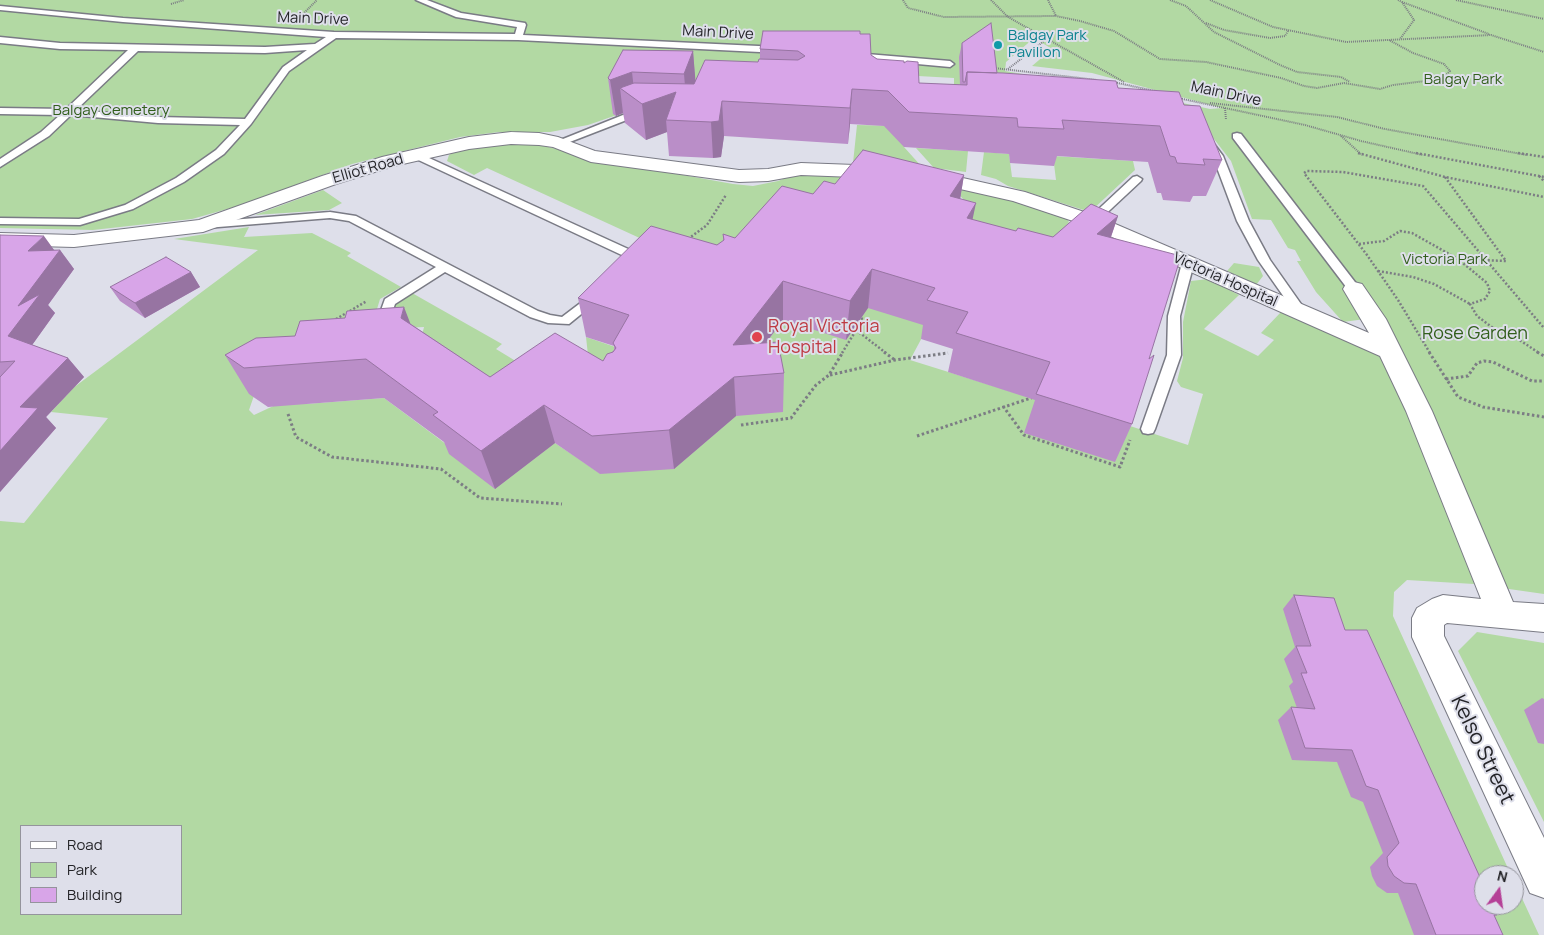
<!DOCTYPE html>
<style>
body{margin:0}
#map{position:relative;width:1544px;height:935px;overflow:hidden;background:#dedfea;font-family:Manrope,sans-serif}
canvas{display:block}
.legend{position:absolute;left:20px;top:825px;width:162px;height:90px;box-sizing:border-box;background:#dedfea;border:1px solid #94949c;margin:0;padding:6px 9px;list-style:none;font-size:15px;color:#242428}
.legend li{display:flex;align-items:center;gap:10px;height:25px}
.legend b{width:25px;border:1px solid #94949c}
.north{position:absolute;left:1474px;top:865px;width:50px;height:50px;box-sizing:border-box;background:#dedfea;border:1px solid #94949c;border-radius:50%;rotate:14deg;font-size:14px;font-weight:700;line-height:20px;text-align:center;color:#242428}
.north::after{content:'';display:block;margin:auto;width:18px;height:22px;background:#b54097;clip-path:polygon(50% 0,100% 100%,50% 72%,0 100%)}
</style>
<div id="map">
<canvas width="1544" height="935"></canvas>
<ul class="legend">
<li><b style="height:6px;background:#fff"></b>Road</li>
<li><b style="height:14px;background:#b2d9a3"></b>Park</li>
<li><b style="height:14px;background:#d8a5e8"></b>Building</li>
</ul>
<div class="north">N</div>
</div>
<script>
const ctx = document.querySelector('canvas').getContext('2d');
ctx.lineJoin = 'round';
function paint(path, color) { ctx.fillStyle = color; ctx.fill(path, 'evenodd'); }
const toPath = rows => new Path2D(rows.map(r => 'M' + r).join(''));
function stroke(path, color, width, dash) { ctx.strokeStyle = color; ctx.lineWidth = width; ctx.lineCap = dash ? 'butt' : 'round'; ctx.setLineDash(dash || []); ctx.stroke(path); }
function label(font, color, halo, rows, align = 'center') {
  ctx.font = font + ' Manrope,sans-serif'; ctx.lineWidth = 4; ctx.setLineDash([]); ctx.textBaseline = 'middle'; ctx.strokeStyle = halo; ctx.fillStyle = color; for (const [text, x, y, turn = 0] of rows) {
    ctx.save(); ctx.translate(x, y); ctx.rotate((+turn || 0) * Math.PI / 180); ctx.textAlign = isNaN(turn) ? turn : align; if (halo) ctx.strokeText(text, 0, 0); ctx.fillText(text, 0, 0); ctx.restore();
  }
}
paint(toPath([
 [0,0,1544,0,1544,594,1474,584,1407,580,1394,592,1393,616,1511,875,1484,875,1484,905,1514,905,1514,881,1539,935,0,935,0,521,24,523,108,418,51,412,73,388,258,250,174,239,249,227,244,237,312,233,351,253,347,256,401,287,380,299,363,356,256,390,249,410,254,415,282,402,306,404,384,398,454,450,555,443,601,474,676,388,728,324,839,313,929,288,926,330,910,360,1038,400,1127,425,1188,445,1203,394,1181,387,1177,381,1183,358,1183,322,1191,281,1208,279,1239,295,1204,329,1258,356,1274,340,1261,333,1281,312,1380,356,1365,319,1343,322,1316,292,1297,261,1301,261,1295,250,1288,248,1271,220,1252,219,1231,161,1214,139,1187,124,960,72,960,86,954,90,954,78,900,75,637,108,588,125,550,132,499,132,460,137,352,164,245,204,192,219,93,230,0,228],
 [1034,38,1052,49,1032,66,1092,73,1222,108,1210,109,1146,95,1005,71,1006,62],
 [21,826,181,826,181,914,21,914],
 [857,125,898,126,905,131,904,147,922,167,853,163],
 [505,142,535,144,622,164,733,184,753,186,778,181,798,173,877,176,737,276,644,240,487,168,474,175,447,161,449,155,459,149],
 [916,148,968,151,966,172,934,168],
 [984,152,1009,154,1012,177,1056,180,1053,156,1133,161,1135,170,1090,212,1008,186,996,179,981,175],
 [950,185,1038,207,1066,218,1069,222,1056,240,951,222,965,201],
 [323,190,342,203,329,210,255,215],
 [1234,263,1259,267,1263,276,1256,285,1227,271],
 [412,293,502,344,496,349,550,382,503,415,417,356,424,327,404,328,391,319,395,303],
 [586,337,665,364,632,376,588,355],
 [1477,632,1544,643,1544,822,1458,651]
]), '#b2d9a3');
const lane = toPath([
 [416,0,427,0,461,13,525,23,526,25,523,35,780,47,784,50,780,53,518,40,336,38,289,71,251,124,224,154,184,182,133,209,80,225,0,224,0,218,79,219,125,205,176,178,216,150,240,125,158,123,71,115,49,136,0,167,0,159,41,132,60,115,0,114,0,108,66,109,128,50,60,49,0,43,0,37,60,43,265,47,315,44,326,37,123,22,0,10,0,6,123,18,334,32,515,34,517,27,456,17,416,0],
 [307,50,283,67,245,119,158,117,76,110,138,51,265,53,307,50],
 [855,53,950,61,954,64,950,67,852,58,852,54,855,53],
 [643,110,648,113,646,115,637,116,562,145,554,145,553,143,633,111,643,110],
 [1237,133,1241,134,1358,286,1360,289,1358,292,1350,292,1233,138,1233,134,1237,133],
 [1210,143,1214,144,1223,156,1249,221,1270,260,1308,314,1306,317,1298,317,1258,260,1237,221,1213,157,1205,146,1210,143],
 [416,152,637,253,639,256,635,265,633,268,625,268,623,265,626,257,412,157,411,155,412,153,416,152],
 [1137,176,1142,179,1141,181,1096,223,1088,223,1086,221,1088,219,1133,177,1137,176],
 [330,212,356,216,538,311,550,315,562,317,591,295,595,294,601,298,569,324,548,323,530,317,445,272,395,304,387,327,381,331,375,327,385,299,436,267,349,221,330,218,206,228,200,225,206,222,330,212],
 [1188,259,1194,263,1180,316,1181,355,1155,429,1153,433,1148,434,1143,433,1141,429,1167,355,1168,316,1182,263,1188,259]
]);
const street = toPath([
 [511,132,539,133,558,137,595,151,739,170,768,169,801,163,882,166,889,168,892,172,889,176,882,178,801,175,768,181,739,182,591,162,553,147,539,145,511,144,469,149,394,166,336,184,203,232,74,247,0,245,0,233,74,235,199,220,322,176,382,157,469,137,511,132],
 [945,174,1025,192,1099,217,1369,333,1343,289,1346,284,1354,282,1362,284,1386,319,1432,411,1513,602,1544,604,1544,632,1447,623,1444,625,1444,636,1544,838,1544,898,1530,893,1412,637,1412,618,1417,608,1432,599,1443,595,1481,599,1406,411,1380,356,1085,225,1013,201,938,184,935,180,938,176,945,174]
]);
stroke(lane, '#7a7b85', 3);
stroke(street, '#7a7b85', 2);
stroke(toPath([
 [903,0,908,8,944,17,1056,16,1080,21,1114,31,1160,59,1206,62,1281,78,1304,86,1317,88,1344,83,1380,89,1393,85,1442,79,1450,71,1444,64,1413,53,1389,40],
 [991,0,1008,17,1124,82],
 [1048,0,1056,16],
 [1170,0,1186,6,1214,32,1280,65,1297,72,1341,77,1350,82],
 [1210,0,1273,27,1346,42,1491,35,1544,52],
 [1398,0,1402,2,1414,20,1400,39],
 [1456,0,1544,19],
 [1402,2,1489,34],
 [171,4,184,0],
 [303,14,317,0],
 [1206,23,1224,30,1270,38,1285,36,1288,31],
 [994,68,1097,80],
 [1008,69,1048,38],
 [1113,82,1155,91],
 [1178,98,1305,125,1361,141,1423,155],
 [1210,103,1337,117,1385,129,1527,155],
 [1225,108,1226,120],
 [1341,136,1362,155]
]), '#7c7d84', 2, [1, 1]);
stroke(toPath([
 [1358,153,1445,177,1544,197],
 [1416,153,1544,177],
 [1518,153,1544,157],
 [1539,176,1544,181],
 [1445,177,1506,261,1459,259],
 [688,239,707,225,726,195],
 [1359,244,1384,241,1400,231,1412,233,1458,259,1487,283,1490,291,1485,299,1470,304,1477,316,1493,328,1518,339,1539,353],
 [1378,271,1413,277,1434,284,1470,304],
 [336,319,367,301],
 [856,330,886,353],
 [842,353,863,319,857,317],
 [1430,353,1398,300,1367,255,1304,173,1307,171,1343,172,1423,186,1544,328]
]), '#7c7d84', 2.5, [2, 2]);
stroke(toPath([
 [884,352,895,360],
 [1429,352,1458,397,1483,407,1544,417],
 [1537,352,1544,356],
 [830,375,895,360,948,353],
 [1446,379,1468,376,1477,363,1484,361,1493,362,1532,381,1544,381],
 [1003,406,1024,435,1120,467,1130,440],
 [288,414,296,437,332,457,441,469,480,498,562,504],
 [741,425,791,418,816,385,829,375,843,352],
 [917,436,1031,398,1032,396]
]), '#7c7d84', 3, [2.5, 2.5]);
paint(lane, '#fff');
paint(street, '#fff');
paint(toPath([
 [860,34,871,55,877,59,904,63,919,83,960,85,959,57,962,43,997,73,1118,88,1184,105,1222,160,1206,196,1193,196,1190,202,1163,200,1161,193,1157,193,1148,162,1057,156,1054,166,1010,163,1009,154,904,147,884,126,850,124,848,144,724,136,721,157,713,158,669,156,667,132,646,140,625,123,623,113,616,116,613,114,608,78,693,51,695,80,758,62,760,59,760,49],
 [964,175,960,199,973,220,1016,231,1053,237,1118,216,1111,237,1149,359,1132,424,1115,462,1024,433,1035,400,948,372,953,349,921,339,923,325,868,308,846,340,783,320,766,343,784,373,783,412,736,416,674,469,600,474,555,443,495,489,449,454,444,442,384,398,268,407,249,394,225,355,295,336,411,324,490,377,603,361,614,350,614,346,586,337,578,298,717,245,723,241,723,234,735,238,813,194,835,184],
 [0,235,55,250,60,250,74,269,48,305,55,313,32,345,68,358,84,377,46,417,56,428,0,492],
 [191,272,200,287,145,318,120,301,110,287],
 [1294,595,1345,630,1497,915,1494,916,1503,935,1414,935,1398,893,1387,893,1377,886,1372,876,1370,867,1383,853,1363,802,1351,797,1337,762,1292,760,1278,720,1291,707,1297,708,1289,686,1293,682,1284,659,1295,647,1283,609],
 [1542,698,1544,699,1544,744,1538,743,1524,710]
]), '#ba8ec8');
paint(toPath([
 [693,51,696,87,687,110,684,74],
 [632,72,635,99,620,88,623,113,616,116,610,80],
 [852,89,850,124,848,144,850,108],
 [676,92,666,120,667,132,646,140,642,104],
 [722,101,724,136,721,157,713,158,711,122],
 [964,175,958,212,950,196],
 [976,203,968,241,967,218],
 [1118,216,1105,254,1097,234],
 [44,236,57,254,60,250,74,269,48,305,55,313,25,355,8,336,28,251],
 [872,269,868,308,846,340,850,301],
 [191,272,200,287,145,318,135,303],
 [783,281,783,320,740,377,733,345],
 [404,307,419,346,401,318],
 [68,358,84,377,46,417,56,428,0,492,0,451,20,407],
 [734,377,736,416,674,469,669,430],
 [544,405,555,443,495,489,481,451]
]), '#9774a2');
const building = toPath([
 [991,23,997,73,967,72,965,82,963,82,962,43,991,23],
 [763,31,860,31,860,34,870,34,871,55,877,59,904,61,904,63,907,61,918,62,919,83,967,85,967,72,1003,73,1116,81,1118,88,1179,92,1184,105,1200,106,1222,160,1203,159,1205,165,1177,163,1175,157,1170,156,1160,126,1062,120,1064,129,1018,127,1017,118,909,112,888,91,852,89,850,108,722,101,719,121,711,122,666,120,676,92,642,104,620,88,634,83,694,84,705,60,758,62,759,59,798,60,805,56,798,51,760,49,763,31],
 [623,50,693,51,684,74,632,72,610,80,608,78,623,50],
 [863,150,964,175,950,196,976,203,967,218,1016,231,1018,228,1053,237,1091,204,1118,216,1097,234,1181,256,1149,359,1154,355,1132,424,1036,394,1050,362,956,333,968,312,927,300,935,288,872,269,850,301,783,281,733,345,778,342,784,373,734,377,669,430,592,436,544,405,481,451,433,415,438,412,366,359,244,368,225,355,256,338,295,336,300,321,345,318,347,311,404,307,401,318,490,377,555,333,603,361,607,354,613,352,616,348,613,343,629,315,578,298,651,226,717,245,724,240,723,234,735,238,782,186,813,194,824,181,835,184,863,150],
 [0,235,44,236,28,251,60,250,18,306,40,294,8,336,68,358,20,407,38,408,0,451,0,377,15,361,0,362,0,235],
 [166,257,191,272,135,303,110,287,166,257],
 [1294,595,1334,598,1345,630,1367,630,1484,886,1484,905,1493,905,1497,915,1494,915,1503,935,1436,935,1416,884,1404,883,1394,876,1388,866,1387,857,1399,843,1378,790,1366,786,1352,750,1305,748,1291,707,1315,709,1301,673,1307,673,1296,646,1311,646,1294,595]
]);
paint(building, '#d8a5e8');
stroke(building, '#9774a2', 1);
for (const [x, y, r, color] of [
 [998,45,5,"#0f9aa8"],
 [757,337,6,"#e0444e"]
]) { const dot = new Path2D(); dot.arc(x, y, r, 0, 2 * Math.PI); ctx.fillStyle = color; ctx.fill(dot); stroke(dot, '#dedfea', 2); }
label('15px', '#242428', '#dedfea', [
 ["Main Drive",313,19,2],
 ["Main Drive",718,33,3],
 ["Main Drive",1226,94,12],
 ["Elliot Road",368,169,-16],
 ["Victoria Hospital",1225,280,24]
]);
label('15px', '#0d838f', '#dedfea', [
 ["Balgay Park",1008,36],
 ["Pavilion",1008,53]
], 'left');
label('15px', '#325f1c', '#dedfea', [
 ["Balgay Park",1463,80],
 ["Balgay Cemetery",111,111],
 ["Victoria Park",1445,260]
]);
label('18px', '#be3a42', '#dedfea', [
 ["Royal Victoria",768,327],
 ["Hospital",768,348]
], 'left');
label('18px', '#325f1c', '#dedfea', [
 ["Rose Garden",1475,334]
]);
label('21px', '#242428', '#dedfea', [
 ["Kelso Street",1482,750,64]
]);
</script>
